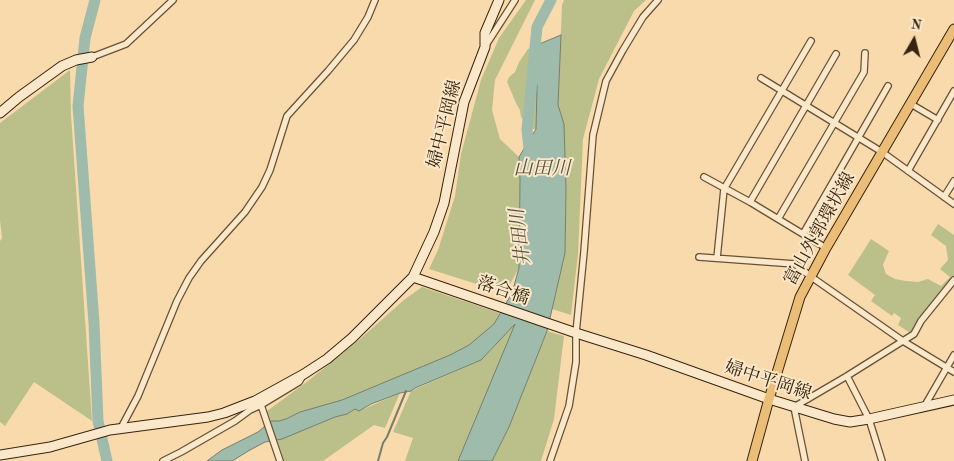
<!DOCTYPE html>
<meta charset="utf-8">
<style>
body{margin:0}
#map{position:relative;width:954px;height:461px;overflow:hidden;background:#f9daac;font-family:"Old Standard TT",serif}
canvas{display:block}
.north{position:absolute;left:889px;top:15px;width:50px;height:50px;-webkit-text-stroke:4px #fbe7c9;paint-order:stroke;rotate:8deg;font-size:14px;font-weight:700;line-height:20px;text-align:center;color:#36240f}
.north::after{content:'';display:block;margin:auto;width:18px;height:22px;background:#36240f;clip-path:polygon(50% 0,100% 100%,50% 72%,0 100%)}
</style>
<div id="map">
<canvas width="954" height="461"></canvas>
<div class="north">N</div>
</div>
<script>
const ctx = document.querySelector('canvas').getContext('2d');
ctx.lineJoin = 'round';
function paint(path, color) { ctx.fillStyle = color; ctx.fill(path, 'evenodd'); }
const toPath = rows => new Path2D(rows.map(r => 'M' + r).join(''));
function stroke(path, color, width, dash) { ctx.strokeStyle = color; ctx.lineWidth = width; ctx.lineCap = dash ? 'butt' : 'round'; ctx.setLineDash(dash || []); ctx.stroke(path); }
function label(font, color, halo, rows, align = 'center') {
  ctx.font = font + ' "Old Standard TT","Noto Serif JP",serif'; ctx.lineWidth = 4; ctx.setLineDash([]); ctx.textBaseline = 'middle'; ctx.strokeStyle = halo; ctx.fillStyle = color; for (const [text, x, y, turn = 0] of rows) {
    ctx.save(); ctx.translate(x, y); ctx.rotate((+turn || 0) * Math.PI / 180); ctx.textAlign = isNaN(turn) ? turn : align; if (halo) ctx.strokeText(text, 0, 0); ctx.fillText(text, 0, 0); ctx.restore();
  }
}
paint(toPath([
 [526,0,535,0,495,80,492,110,500,139,519,157,520,180,519,268,505,293,429,269,438,250,455,196,461,154,481,80,499,38],
 [564,0,646,0,634,11,599,79,583,139,578,254,571,315,552,309,565,253,566,189,564,124,558,105,562,5],
 [532,47,537,87,536,129,533,129,521,117,520,110,516,103,507,82,509,77,515,72,519,62,528,49],
 [70,70,71,115,92,421,34,382,5,426,0,422,0,241,2,238,0,220,0,123],
 [938,224,954,235,954,281,918,331,912,334,898,325,901,318,894,313,892,316,871,301,875,295,848,275,871,239,889,251,883,265,886,274,895,279,906,281,918,282,928,279,941,286,950,277,940,269,948,260,946,246,931,235],
 [422,287,500,313,494,324,469,345,450,355,342,400,301,412,286,419,279,421,271,421,267,411,308,381,359,340,405,299],
 [516,323,458,461,405,461,413,438,393,432,411,391,481,360],
 [547,331,564,336,554,419,541,461,492,461,509,427],
 [400,393,385,428,374,425,323,461,284,461,277,440,335,417,347,414,356,409,359,411]
]), '#bbc08b');
const water = toPath([
 [561,35,558,105,564,124,566,189,565,253,547,331,509,427,492,461,458,461,515,324,481,360,415,388,411,391,400,393,371,404,359,411,355,409,347,414,335,417,282,439,265,442,250,450,232,461,207,461,222,450,258,432,271,421,279,421,286,419,300,412,342,400,450,355,469,345,494,324,512,293,519,268,520,180,519,157,536,129,537,87,532,47,561,35]
]);
paint(water, '#9ebbab');
stroke(water, '#747f6d', 1);
stroke(toPath([
 [378,461,383,443,387,437,406,391]
]), '#747f6d', 2);
stroke(toPath([
 [95,0,85,38,78,106,94,323,98,421,107,461],
 [530,157,527,130,537,27,551,0]
]), '#9ebbab', 11);
const street = toPath([
 [486,45,515,0],
 [92,57,126,44,173,0],
 [761,78,882,152,954,204],
 [911,104,938,120],
 [908,171,954,91],
 [704,177,750,202,826,248],
 [944,197,954,181],
 [750,202,836,54],
 [778,219,864,72,865,53],
 [803,234,888,86],
 [699,257,795,264,810,276,903,341,954,372],
 [717,258,724,189,811,41],
 [847,376,869,419,882,461],
 [924,407,954,355],
 [121,428,138,396,177,301,189,278,201,261,245,212,262,187,270,170,287,116,328,71,354,40,368,17,375,0],
 [163,461,181,452,235,421,250,410,261,405],
 [280,461,261,405,299,382,302,377],
 [550,461,569,406,576,362,576,333,584,252,593,135,606,81,623,50,643,17,658,0],
 [805,461,794,407,847,376,914,334,921,321,954,280]
]);
const secondary = toPath([
 [0,113,19,97,62,66,76,60,92,57],
 [413,277,576,333,646,355,769,399,834,419,850,422,869,419,954,400],
 [0,455,50,447,110,430,208,417,224,413,255,401,304,374,327,359,352,338,413,277,434,232,444,203,464,102,485,47,485,33,499,0]
]);
const primary = toPath([
 [752,461,769,399,800,297,826,248,954,29]
]);
stroke(street, '#675236', 8);
stroke(secondary, '#36240f', 11);
stroke(primary, '#36240f', 11);
stroke(street, '#fbe7c9', 5.5);
stroke(secondary, '#fbe7c9', 9);
stroke(primary, '#ecbd76', 9);
label('18px', '#36240f', '#fbe7c9', [
 ["婦中平岡線",445,124,-76],
 ["富山外郭環状線",820,229,-61],
 ["落合橋",503,291,19],
 ["婦中平岡線",768,381,18]
]);
label('italic 19px', '#55513e', '#fbe7c9', [
 ["山田川",542,169],
 ["井田川",521,237,-97]
]);
</script>
